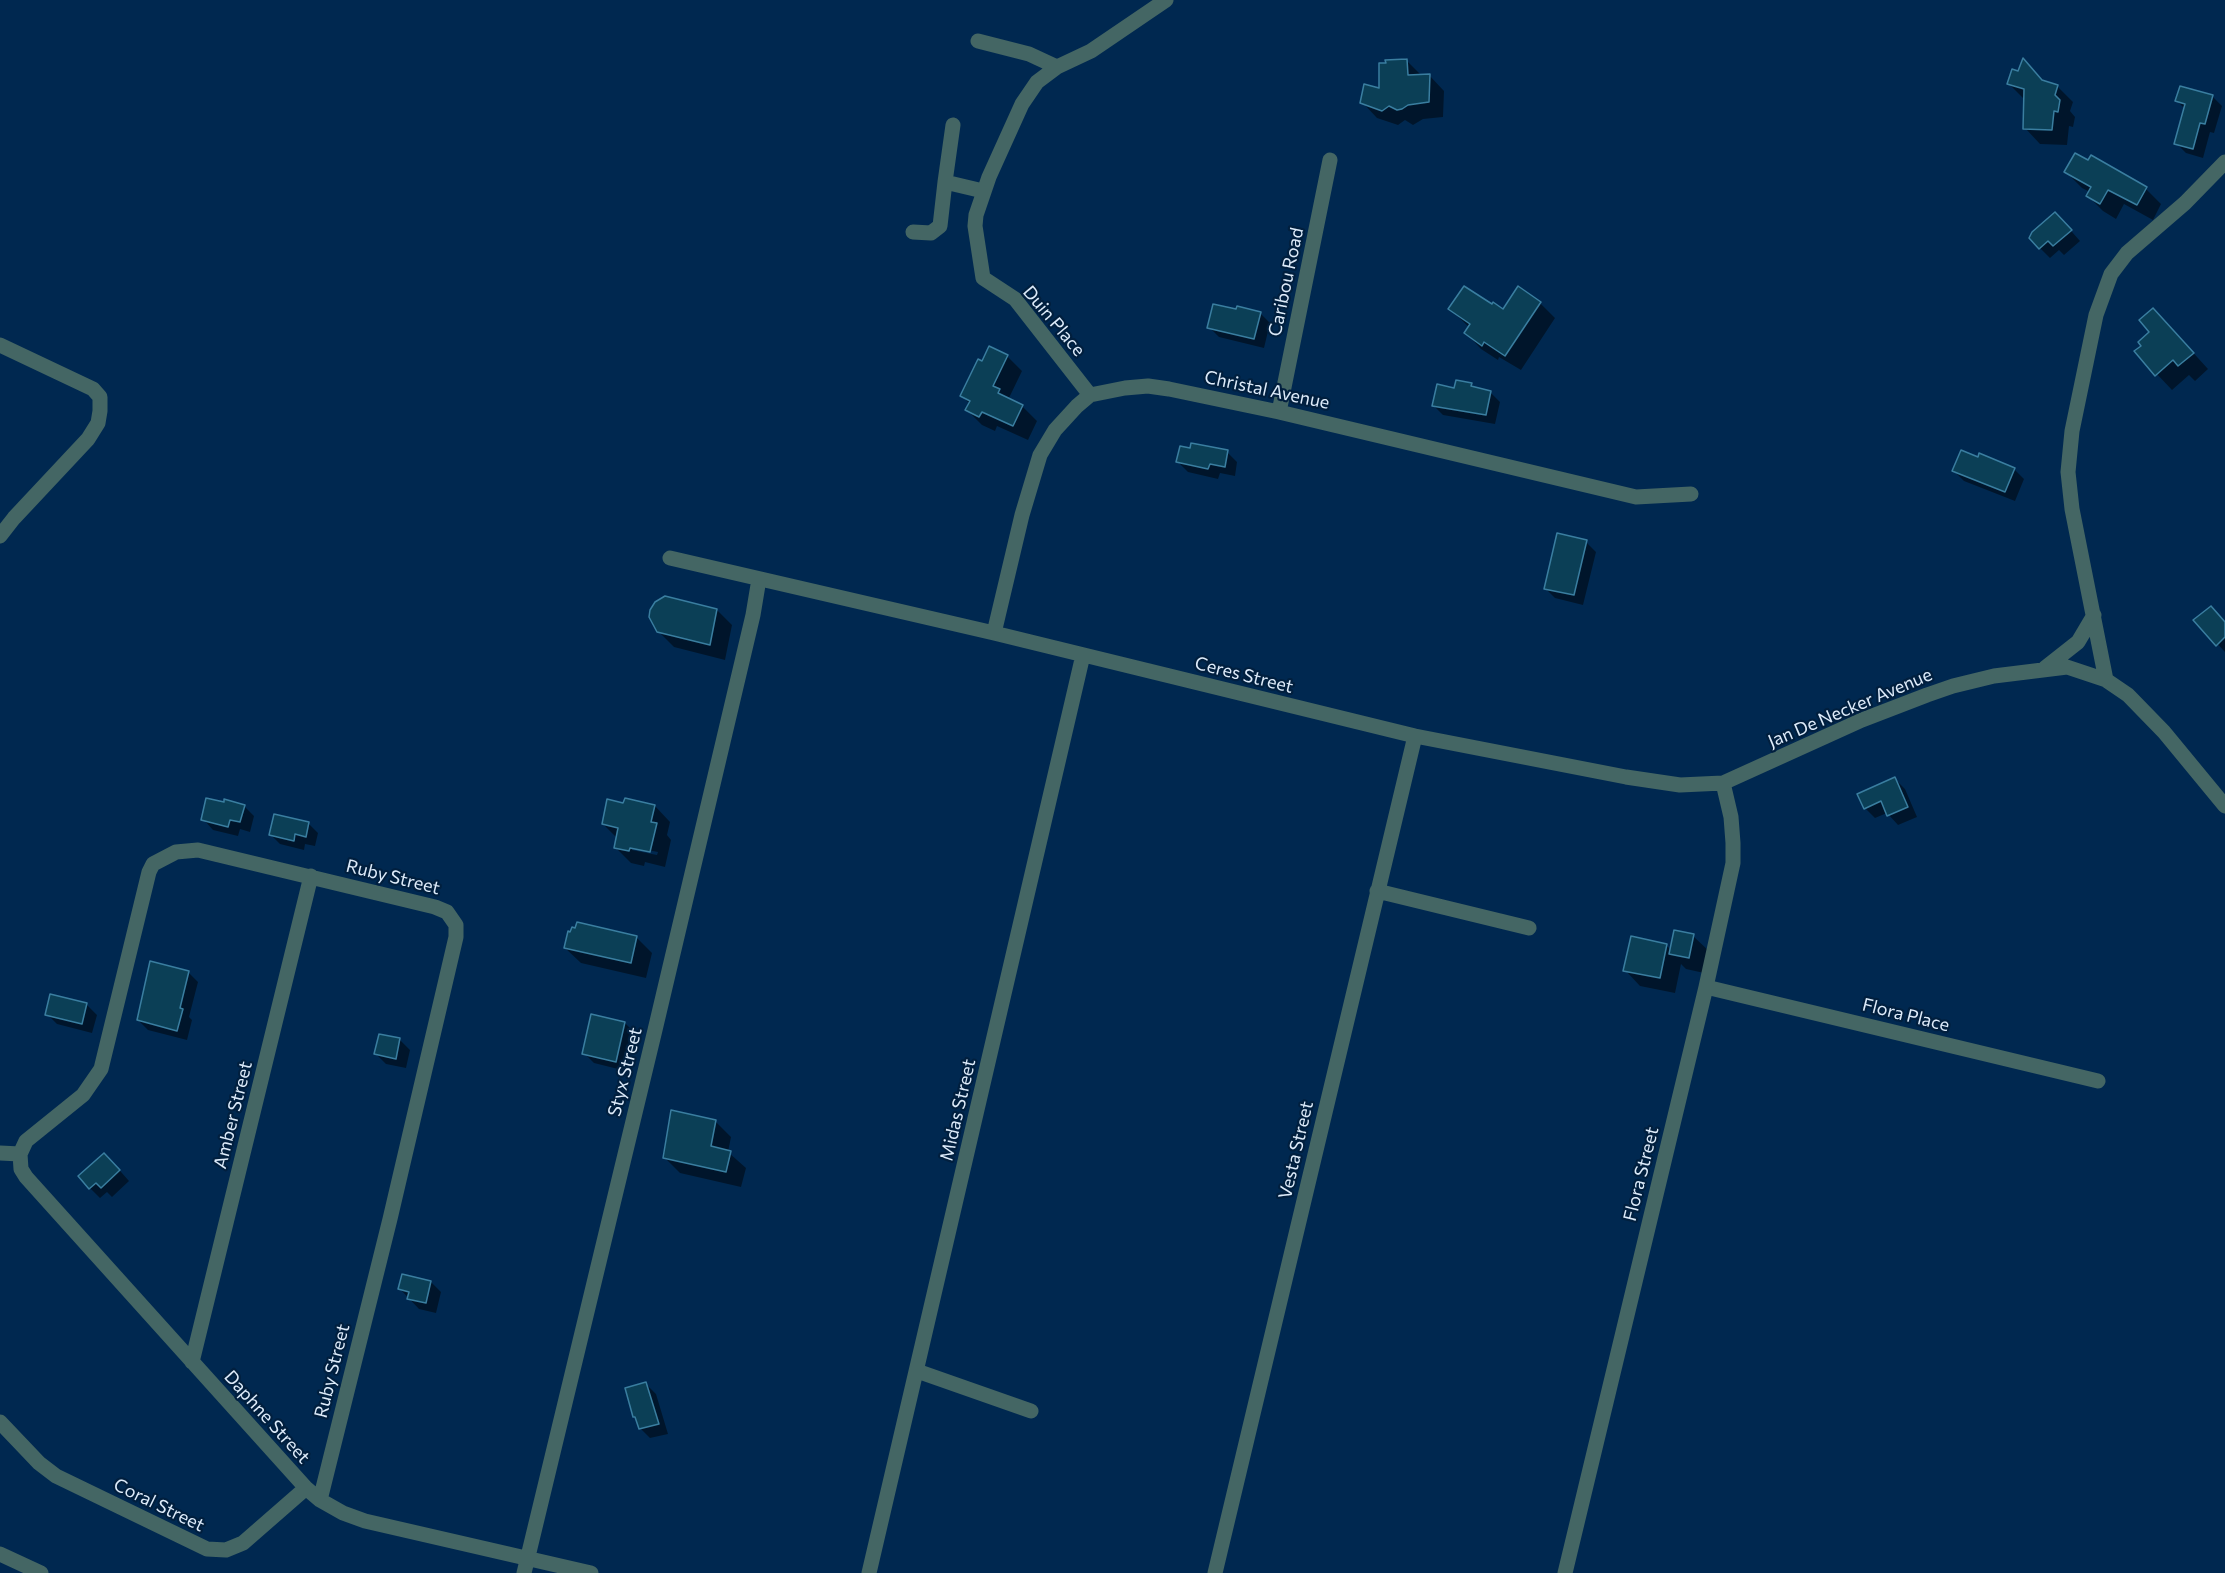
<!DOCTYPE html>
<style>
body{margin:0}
canvas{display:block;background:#002850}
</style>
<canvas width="2225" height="1573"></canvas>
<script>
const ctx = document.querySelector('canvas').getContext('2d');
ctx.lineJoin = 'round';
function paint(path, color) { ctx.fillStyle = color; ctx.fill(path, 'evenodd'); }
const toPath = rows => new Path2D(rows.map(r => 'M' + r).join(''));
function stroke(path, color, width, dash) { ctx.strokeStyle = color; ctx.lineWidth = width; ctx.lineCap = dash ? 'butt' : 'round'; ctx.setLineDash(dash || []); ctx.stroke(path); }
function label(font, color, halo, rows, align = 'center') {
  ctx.font = font + ' Commissioner,sans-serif'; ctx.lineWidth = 4.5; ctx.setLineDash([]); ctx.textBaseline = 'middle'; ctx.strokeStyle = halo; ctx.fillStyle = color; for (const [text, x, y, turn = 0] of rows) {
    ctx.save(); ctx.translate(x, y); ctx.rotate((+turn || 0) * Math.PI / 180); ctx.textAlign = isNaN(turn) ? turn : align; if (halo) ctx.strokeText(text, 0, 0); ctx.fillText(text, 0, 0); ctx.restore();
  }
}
paint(toPath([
 [1406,60,1422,76,1429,75,1444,91,1443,117,1423,119,1413,125,1405,120,1398,125,1377,118,1362,102,1380,90],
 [2043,82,2058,87,2073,102,2070,111,2075,117,2073,127,2069,126,2067,145,2040,144,2025,128,2025,100,2009,84],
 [2212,96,2222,106,2214,133,2210,132,2203,158,2186,153,2176,143,2185,109,2177,101],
 [2066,172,2146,189,2161,204,2153,220,2124,204,2116,219,2103,211,2088,196,2090,192,2082,188],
 [2065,224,2080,241,2064,255,2059,250,2050,258,2040,248],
 [1540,303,1555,318,1521,370,1499,357,1498,360,1481,349,1466,333,1470,328,1450,309,1492,306,1503,311],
 [1260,313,1270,323,1264,348,1219,337,1209,327],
 [2168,325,2208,369,2195,381,2189,375,2172,390,2136,352,2152,333],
 [1007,356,1022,371,1008,400,1022,406,1037,421,1028,440,997,426,995,431,982,425,967,410,970,404,962,396],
 [1471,384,1476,389,1490,392,1500,402,1495,424,1443,415,1433,405,1456,389],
 [1227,452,1237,462,1235,476,1220,473,1218,479,1188,472,1178,462],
 [2014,469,2024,479,2015,501,1964,481,1954,471],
 [1586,542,1596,552,1583,605,1555,598,1545,588],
 [717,610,732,625,725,660,674,647,658,631],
 [2222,618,2225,621,2225,652,2196,621],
 [1895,779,1905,789,1917,817,1898,825,1887,813,1875,818,1865,808],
 [624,805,655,806,670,822,667,835,671,840,665,867,645,862,644,866,631,863,615,847,617,838,603,824],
 [632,847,658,852,657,855,632,850],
 [244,806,254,816,250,832,240,829,238,836,213,830,203,819],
 [308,823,318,833,315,846,305,844,304,850,280,844,270,834],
 [1693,936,1709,951,1704,973,1686,969,1681,964,1675,993,1640,986,1625,970,1666,945,1671,950],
 [636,937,652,953,646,978,581,963,565,948],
 [188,972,198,982,189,1017,192,1020,187,1040,148,1030,138,1020],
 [87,1005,97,1015,92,1033,57,1024,47,1014],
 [625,1023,635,1033,626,1071,594,1063,584,1053],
 [380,1036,400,1040,410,1050,406,1068,386,1064,376,1054],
 [672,1112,716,1122,731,1137,728,1152,746,1168,741,1187,680,1173,664,1157],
 [114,1164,129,1181,112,1197,107,1192,100,1198,90,1188],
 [431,1282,441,1292,436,1313,419,1309,400,1289],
 [646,1384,656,1394,668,1434,650,1438,640,1428,638,1420,634,1416]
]), '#0007');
const building = toPath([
 [2023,58,2042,80,2058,85,2055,95,2060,100,2058,112,2054,111,2052,130,2023,129,2024,89,2007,84,2012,69,2018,71,2023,58],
 [1407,59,1408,75,1430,74,1429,102,1408,105,1402,109,1397,110,1389,106,1382,111,1360,103,1364,84,1379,88,1379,63,1386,63,1385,60,1407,59],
 [2180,86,2213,95,2205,124,2200,123,2193,149,2174,144,2185,104,2175,101,2180,86],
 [2075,153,2088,160,2091,155,2147,187,2137,205,2108,190,2100,204,2086,196,2091,187,2064,172,2075,153],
 [2055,212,2072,230,2053,246,2048,241,2039,249,2029,238,2032,232,2055,212],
 [1464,286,1492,304,1493,302,1503,309,1518,286,1541,302,1505,356,1484,342,1482,346,1464,333,1470,324,1448,309,1464,286],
 [1213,304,1236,309,1237,306,1261,312,1254,339,1207,328,1213,304],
 [2153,308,2194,353,2178,366,2173,360,2155,376,2134,351,2141,346,2138,342,2149,332,2139,320,2153,308],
 [989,346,1008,355,993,386,1000,389,998,393,1023,405,1013,426,982,412,979,417,965,410,970,401,960,396,978,359,982,361,989,346],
 [1456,380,1472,383,1471,386,1491,391,1486,415,1432,406,1437,384,1454,388,1456,380],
 [1191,443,1228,450,1225,467,1210,464,1208,469,1176,462,1180,446,1190,448,1191,443],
 [1961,450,1978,457,1979,453,2015,468,2005,492,1952,471,1961,450],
 [1557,533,1587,540,1574,595,1544,589,1557,533],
 [665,596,717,609,710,645,657,632,649,617,650,610,655,602,665,596],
 [2211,606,2225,622,2225,637,2216,646,2193,620,2211,606],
 [1895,777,1908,807,1887,816,1881,801,1864,809,1857,794,1895,777],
 [206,798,224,802,224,799,245,805,240,822,230,820,228,827,201,820,206,798],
 [625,798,655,805,651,822,657,823,650,852,630,848,629,851,614,848,618,828,602,824,607,799,623,803,625,798],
 [274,814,309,822,306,837,295,834,294,841,269,835,274,814],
 [577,922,637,936,631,963,564,948,568,931,570,932,572,927,575,928,577,922],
 [1674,930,1694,934,1689,958,1669,954,1674,930],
 [1631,936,1667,944,1660,978,1623,971,1631,936],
 [150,961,189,971,180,1008,183,1009,177,1031,137,1020,150,961],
 [50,994,87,1003,82,1024,45,1015,50,994],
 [591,1014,625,1022,616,1062,582,1054,591,1014],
 [379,1034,400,1038,396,1059,374,1054,379,1034],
 [671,1110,716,1120,711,1146,731,1151,726,1172,663,1158,671,1110],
 [104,1153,120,1170,101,1188,96,1183,89,1189,78,1176,104,1153],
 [402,1274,431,1281,426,1303,407,1299,409,1292,398,1289,402,1274],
 [646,1382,659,1424,639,1429,635,1417,633,1417,625,1388,646,1382]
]);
paint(building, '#0b3f56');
stroke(building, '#3a7ea0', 1.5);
stroke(toPath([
 [978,41,1029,54,1057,67],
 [945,182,953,125],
 [913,232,931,233,940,226,945,182,983,191],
 [0,345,93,389,100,397,100,411,98,423,88,439,14,518,0,536],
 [1090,395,1015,299,983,278,975,226,976,215,989,177,1022,104,1037,82,1057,67,1091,51,1166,0],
 [1279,412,1330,160],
 [670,558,994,633,1415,736,1626,777,1680,785,1723,783,1862,720,1927,695,1953,686,1994,676,2067,667,2106,680,2128,695,2164,732,2225,806],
 [994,633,1022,515,1040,455,1055,430,1077,406,1090,395,1125,388,1148,386,1169,389,1279,412,1636,497,1691,494],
 [2045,668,2078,642,2094,615],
 [2106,680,2072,509,2068,472,2072,431,2096,315,2111,274,2127,253,2185,203,2225,162],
 [1377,891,1529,928],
 [1706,987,2098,1081],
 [0,1153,20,1154],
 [192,1362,311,876],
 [917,1371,1031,1411],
 [0,1422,39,1463,56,1476,207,1549,226,1550,243,1543,306,1488],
 [320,1500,390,1219,456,937,456,925,447,912,435,907,198,850,176,852,153,864,149,872,101,1069,83,1095,26,1141,20,1154,21,1169,26,1177,306,1488,320,1500,343,1513,365,1521,591,1573],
 [0,1554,41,1573],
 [524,1573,655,1030,753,615,759,579],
 [869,1573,1083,655],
 [1215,1573,1415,736],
 [1565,1573,1706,987,1733,863,1733,843,1731,817,1723,783]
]), '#446664', 15);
label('18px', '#ddebfa', '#011f3e', [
 ["Caribou Road",1286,282,-78],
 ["Duin Place",1054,321,50],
 ["Christal Avenue",1267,390,12],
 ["Ceres Street",1244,675,14],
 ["Jan De Necker Avenue",1850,708,-23],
 ["Ruby Street",393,877,14],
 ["Flora Place",1906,1015,14],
 ["Styx Street",625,1072,-76],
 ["Midas Street",958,1110,-77],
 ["Amber Street",233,1115,-76],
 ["Vesta Street",1296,1150,-77],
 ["Flora Street",1641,1174,-76],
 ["Ruby Street",332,1371,-76],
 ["Daphne Street",267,1417,48],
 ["Coral Street",159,1505,26]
]);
</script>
